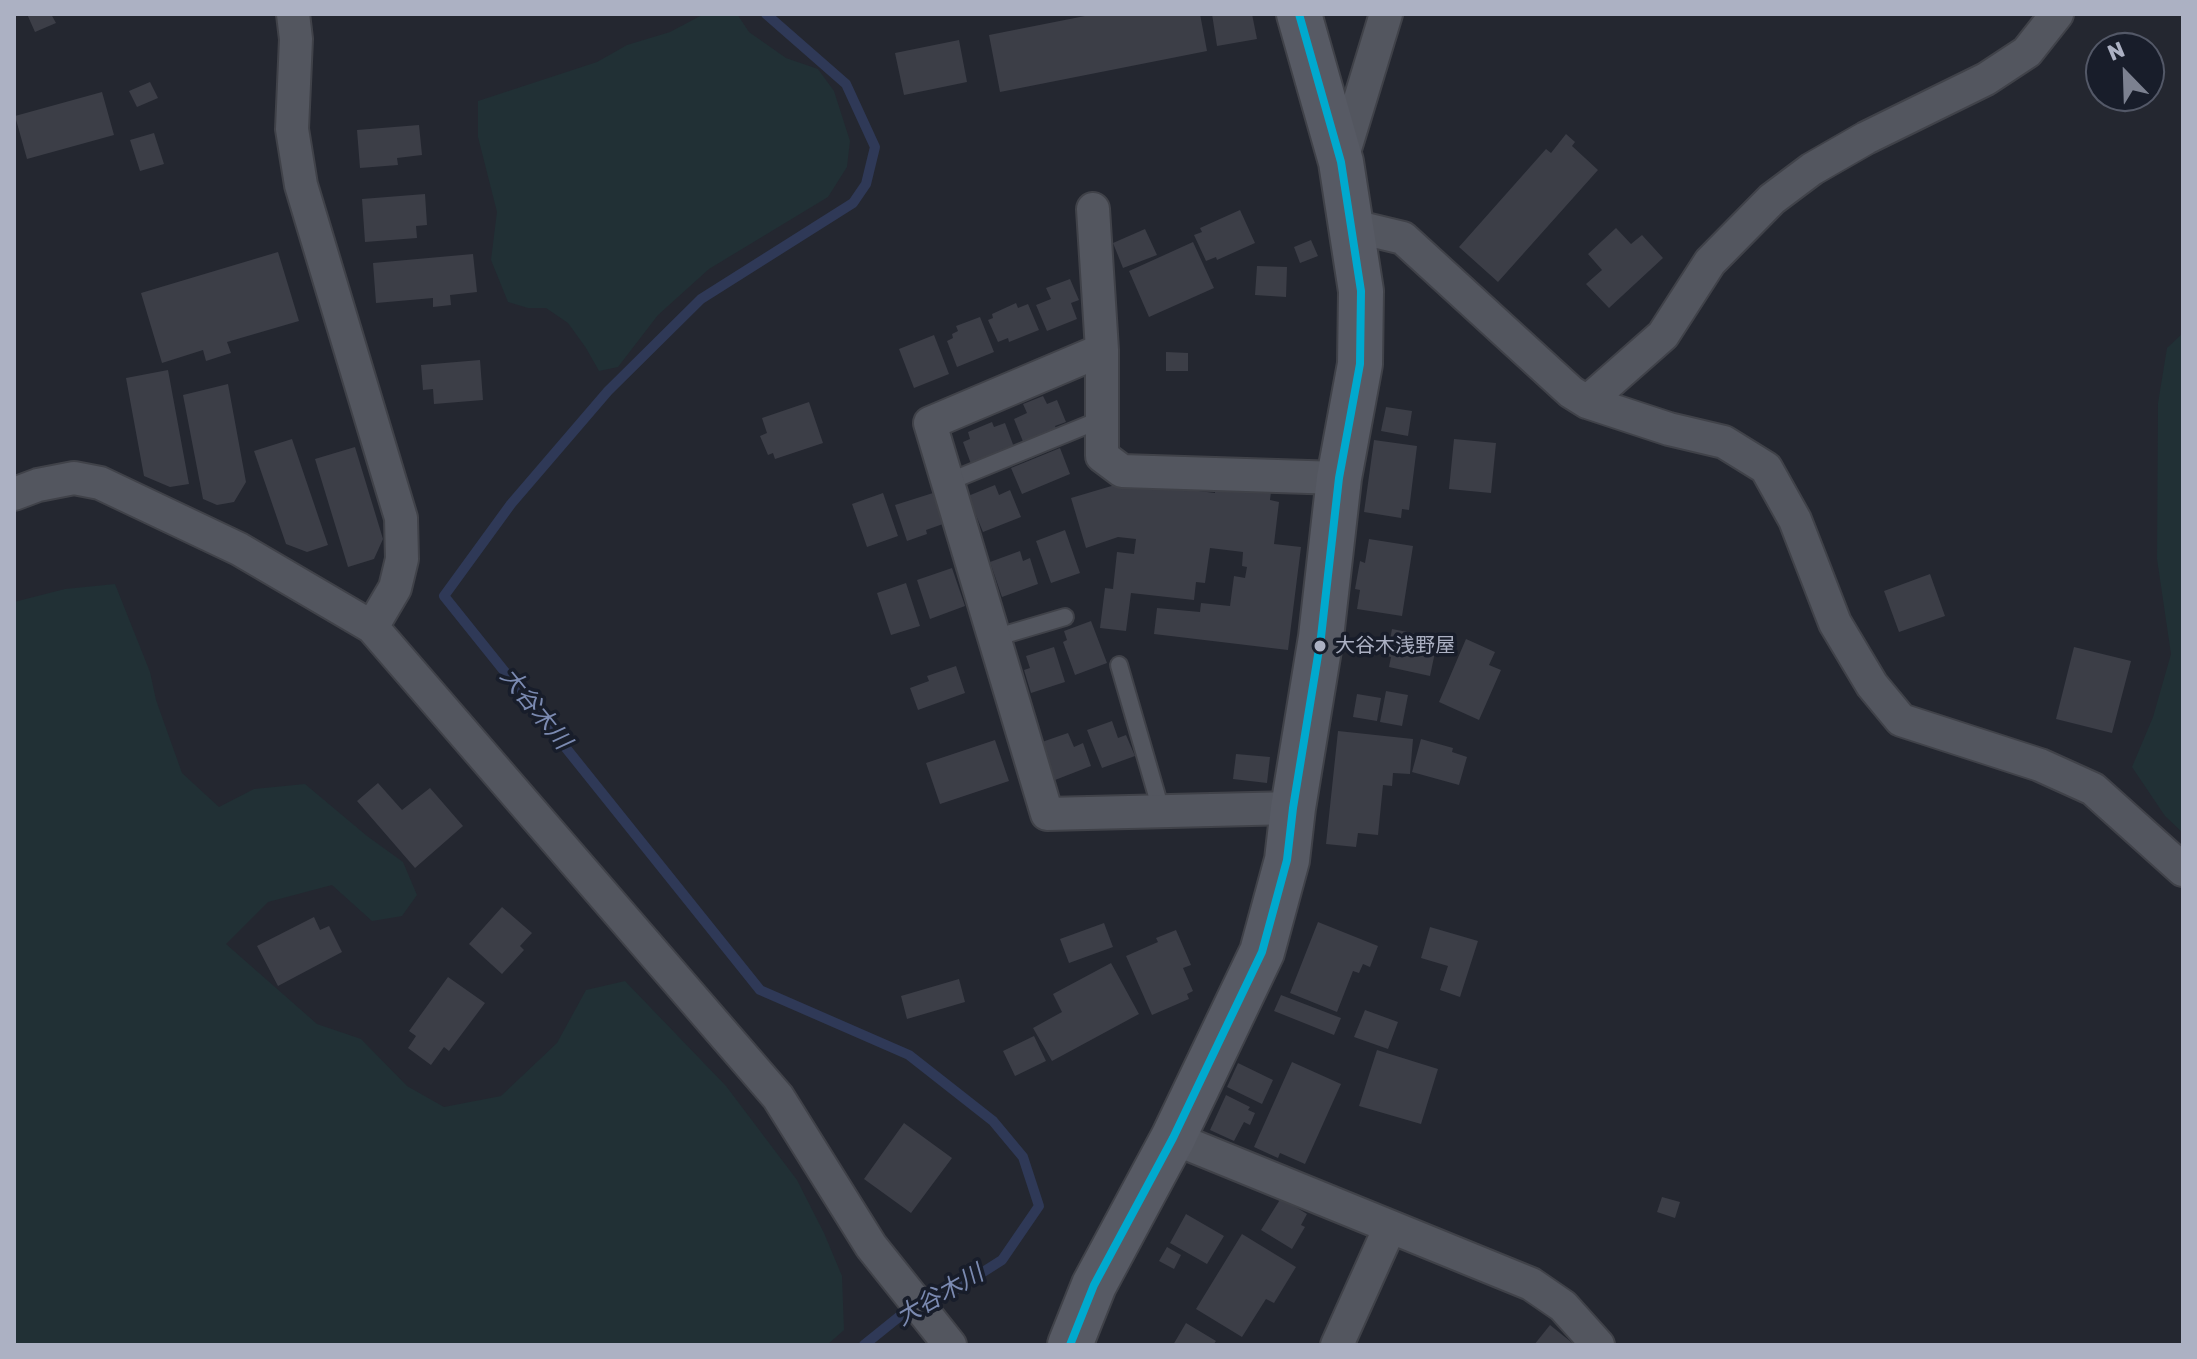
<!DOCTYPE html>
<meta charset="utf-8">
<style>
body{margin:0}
#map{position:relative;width:2197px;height:1359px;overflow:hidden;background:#242730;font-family:Rubik,sans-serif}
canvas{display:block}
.frame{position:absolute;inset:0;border:16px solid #acb1c3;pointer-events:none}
.north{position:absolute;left:2085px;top:32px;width:80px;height:80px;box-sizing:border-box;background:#181d2a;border:2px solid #535867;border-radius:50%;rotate:337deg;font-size:22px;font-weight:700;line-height:32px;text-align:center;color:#acb1c3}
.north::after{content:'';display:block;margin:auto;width:28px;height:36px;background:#7c8190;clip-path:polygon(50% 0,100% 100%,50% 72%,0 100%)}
</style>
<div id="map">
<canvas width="2197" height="1359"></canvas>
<div class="frame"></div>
<div class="north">N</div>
</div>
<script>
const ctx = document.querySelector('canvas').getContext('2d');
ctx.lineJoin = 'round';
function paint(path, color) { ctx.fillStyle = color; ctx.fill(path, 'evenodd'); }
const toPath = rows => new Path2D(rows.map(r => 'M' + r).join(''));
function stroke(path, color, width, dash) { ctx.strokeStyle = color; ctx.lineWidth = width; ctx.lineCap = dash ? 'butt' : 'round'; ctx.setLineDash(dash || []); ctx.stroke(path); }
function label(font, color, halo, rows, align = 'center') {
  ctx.font = font + ' Rubik,"Noto Sans JP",sans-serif'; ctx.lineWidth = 7; ctx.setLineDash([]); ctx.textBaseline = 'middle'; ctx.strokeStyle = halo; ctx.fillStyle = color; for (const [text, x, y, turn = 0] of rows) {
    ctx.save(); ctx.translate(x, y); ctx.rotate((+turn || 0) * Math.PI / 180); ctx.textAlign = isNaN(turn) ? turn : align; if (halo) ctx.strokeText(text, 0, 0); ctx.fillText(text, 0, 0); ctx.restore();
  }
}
paint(toPath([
 [704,14,737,14,749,32,786,58,818,69,834,91,850,141,847,167,828,197,709,269,658,315,618,367,599,371,586,348,568,323,546,308,528,308,508,302,491,260,497,212,478,137,478,101,597,62,627,45,670,32],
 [2183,333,2183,833,2165,816,2132,767,2153,717,2171,654,2157,559,2158,403,2167,348],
 [115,584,150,672,156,700,182,773,219,807,254,789,305,784,367,836,403,862,417,895,402,916,372,921,332,885,268,902,226,944,317,1024,361,1039,407,1086,444,1107,501,1096,557,1043,586,990,625,981,726,1086,797,1180,824,1233,842,1276,844,1330,827,1345,14,1345,14,602,65,589]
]), '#213035');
stroke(toPath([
 [766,14,846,84,875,147,866,184,853,203,701,299,608,391,511,504,444,596,760,990,909,1055,993,1121,1023,1157,1039,1206,1002,1260,947,1295,900,1316,864,1345]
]), '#2f3957', 10);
paint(toPath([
 [27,14,51,14,56,23,35,32],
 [1095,14,1200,14,1207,51,1000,92,989,35],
 [1212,14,1252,14,1257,39,1217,46],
 [959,40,967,82,904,95,895,53],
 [150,82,158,98,137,107,129,91],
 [102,92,114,135,27,159,15,116],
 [419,125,422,155,397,158,398,165,360,168,357,130],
 [154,133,164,164,140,171,130,140],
 [1566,134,1575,142,1572,146,1598,170,1498,282,1459,247,1546,149,1551,153],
 [425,194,427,225,416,226,417,238,365,242,362,199],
 [1240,210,1255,243,1217,260,1216,257,1206,261,1194,235,1202,232,1200,228],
 [1616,228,1631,244,1642,235,1663,258,1609,308,1586,284,1602,270,1588,254],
 [1145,229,1157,255,1123,268,1113,243],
 [1311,240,1318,256,1300,263,1294,247],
 [1193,242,1214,288,1149,317,1129,271],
 [278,252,299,321,227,342,231,353,206,361,203,350,162,363,141,293],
 [473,254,477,292,450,295,451,305,433,307,433,298,376,303,373,263],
 [1257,266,1287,267,1286,297,1255,295],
 [1070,279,1079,300,1071,303,1077,319,1047,331,1036,305,1051,299,1046,288],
 [1016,303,1018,308,1028,304,1039,330,1009,342,1008,338,998,342,988,320,993,318,992,314],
 [980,317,994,352,957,367,947,341,953,338,952,334,958,331,956,326],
 [934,335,949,374,914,388,899,349],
 [1166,352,1188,353,1188,371,1166,371],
 [480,360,483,400,434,404,433,389,423,390,421,365],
 [168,370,189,484,170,487,144,476,126,378],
 [228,384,246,482,234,502,217,505,203,499,183,395],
 [1043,396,1047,404,1057,400,1066,422,1055,426,1057,431,1024,444,1014,419,1027,413,1023,404],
 [809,402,823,443,775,459,773,453,768,455,760,436,767,433,762,418],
 [1386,407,1412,411,1408,436,1381,431],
 [992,422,994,427,1005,423,1014,447,971,464,963,442,970,439,968,432],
 [292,439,328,545,307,552,286,544,254,451],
 [1454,439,1496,443,1491,493,1449,489],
 [1374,440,1417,446,1409,510,1402,509,1401,518,1364,512],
 [355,447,383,539,374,559,348,567,315,459],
 [1060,448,1070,474,1022,494,1011,468],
 [1125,482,1215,493,1215,486,1271,492,1270,500,1279,502,1274,544,1301,547,1288,650,1154,634,1157,608,1200,612,1201,603,1230,606,1234,576,1245,578,1247,567,1242,566,1243,552,1210,548,1205,583,1196,582,1194,600,1131,593,1126,631,1100,628,1105,588,1113,589,1117,552,1134,554,1136,539,1118,537,1086,548,1071,498],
 [995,485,999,495,1010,490,1021,517,983,532,968,496],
 [883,493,898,536,867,547,852,504],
 [933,493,943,524,926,530,927,534,907,541,895,505],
 [1065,530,1080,573,1051,583,1036,541],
 [1369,539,1413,546,1402,616,1357,609,1360,590,1355,589,1360,561,1365,563],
 [1020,551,1023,561,1030,558,1038,584,1002,597,990,562],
 [952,568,965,606,930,619,917,580],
 [1930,574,1945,616,1899,632,1884,591],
 [906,583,920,626,891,635,877,593],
 [1091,621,1107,663,1075,675,1063,642,1067,640,1064,631],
 [1392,629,1438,638,1430,676,1389,667,1391,657,1387,656],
 [1466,639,1495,652,1489,665,1501,670,1479,720,1439,702],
 [1054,647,1065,682,1031,693,1024,670,1030,668,1026,656],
 [2074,647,2131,661,2112,733,2056,719],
 [956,666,965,693,918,710,910,688,929,681,927,676],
 [1386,691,1408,695,1402,726,1380,722],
 [1357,694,1381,698,1377,721,1353,717],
 [1112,721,1118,738,1126,735,1135,756,1102,768,1087,730],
 [1338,731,1413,739,1410,774,1393,773,1392,786,1383,785,1378,835,1358,833,1356,847,1326,844],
 [1068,733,1074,747,1083,743,1091,766,1055,780,1042,742],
 [1421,739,1453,748,1452,752,1467,757,1459,785,1412,772],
 [995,740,1009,781,940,804,926,763],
 [1236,754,1270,757,1267,783,1233,779],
 [378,783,402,810,430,788,463,826,415,868,357,801],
 [502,907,532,933,520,946,524,950,502,974,469,944],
 [314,917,320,930,329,926,342,952,278,986,257,946],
 [1318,922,1378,946,1370,967,1363,964,1359,973,1353,971,1337,1012,1290,993],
 [1104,923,1113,947,1069,963,1060,939],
 [1430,927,1478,941,1460,997,1440,990,1448,966,1421,958],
 [1176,930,1191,965,1183,968,1193,991,1187,994,1189,999,1152,1015,1126,956,1158,942,1156,938],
 [1111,963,1139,1014,1052,1061,1033,1028,1062,1012,1053,994],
 [448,977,485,1003,449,1051,444,1047,431,1065,408,1048,416,1036,409,1031],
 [959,979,965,1002,907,1019,901,996],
 [1281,995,1341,1018,1334,1035,1274,1011],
 [1365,1010,1398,1022,1388,1049,1354,1037],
 [1034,1036,1046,1061,1015,1076,1003,1051],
 [1377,1050,1438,1069,1421,1124,1359,1106],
 [1292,1062,1341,1084,1305,1164,1280,1153,1278,1158,1254,1147],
 [1238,1063,1273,1080,1262,1104,1227,1087],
 [1226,1095,1250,1107,1248,1110,1255,1113,1250,1125,1244,1122,1234,1141,1210,1130],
 [904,1123,952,1158,911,1213,864,1179],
 [1662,1197,1680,1202,1675,1218,1657,1212],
 [1281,1198,1307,1214,1301,1225,1305,1227,1292,1249,1261,1230],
 [1186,1214,1224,1236,1207,1264,1170,1243],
 [1242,1234,1296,1267,1274,1303,1266,1299,1242,1337,1196,1309],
 [1167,1247,1181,1255,1174,1269,1159,1261],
 [1186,1323,1216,1341,1213,1345,1173,1345],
 [1550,1325,1575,1345,1534,1345]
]), '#3c3e47');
const lane = toPath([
 [948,482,1102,419],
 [994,638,1065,617],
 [1119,665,1161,810]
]);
const street = toPath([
 [293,14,296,39,292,129,301,185,401,518,402,559,395,588,372,627],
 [1341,162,1386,14],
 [1093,209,1102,350,1102,456,1122,471,1339,478],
 [1353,226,1403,238,1571,392,1587,402,1669,429,1724,442,1766,468,1795,520,1835,623,1872,685,1901,720,2040,765,2093,789,2183,870],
 [1102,350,930,423,1047,814,1293,808],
 [1587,402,1663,335,1710,262,1772,199,1812,169,1866,138,1986,79,2027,52,2057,14],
 [14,494,38,485,74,478,100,483,239,549,372,627,778,1097,871,1246,950,1345],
 [1173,1138,1531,1284,1563,1306,1598,1345],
 [1337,1345,1390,1227]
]);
const secondary = toPath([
 [1070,1345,1094,1285,1173,1138,1262,952,1287,860,1293,808,1321,637,1339,478,1360,364,1361,291,1341,162,1299,14]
]);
stroke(lane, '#404249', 20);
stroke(street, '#404249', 36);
stroke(secondary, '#404249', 48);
stroke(lane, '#53565f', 16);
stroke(street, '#53565f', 32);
stroke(secondary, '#575a64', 44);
stroke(toPath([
 [1070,1345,1094,1285,1173,1138,1262,952,1287,860,1293,808,1321,637,1339,478,1360,364,1361,291,1341,162,1299,14]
]), '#00a9ce', 8);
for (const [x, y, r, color] of [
 [1320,646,7,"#acb1c3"]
]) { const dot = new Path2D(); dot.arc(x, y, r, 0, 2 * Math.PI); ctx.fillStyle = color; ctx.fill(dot); stroke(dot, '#181d2a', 3); }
label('20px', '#acb1c3', '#181d2a', [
 ["大谷木浅野屋",1335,646]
], 'left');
label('italic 24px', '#7b8ab1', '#181d2a', [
 ["大谷木川",535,709,51],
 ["大谷木川",940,1296,-30]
]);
</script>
